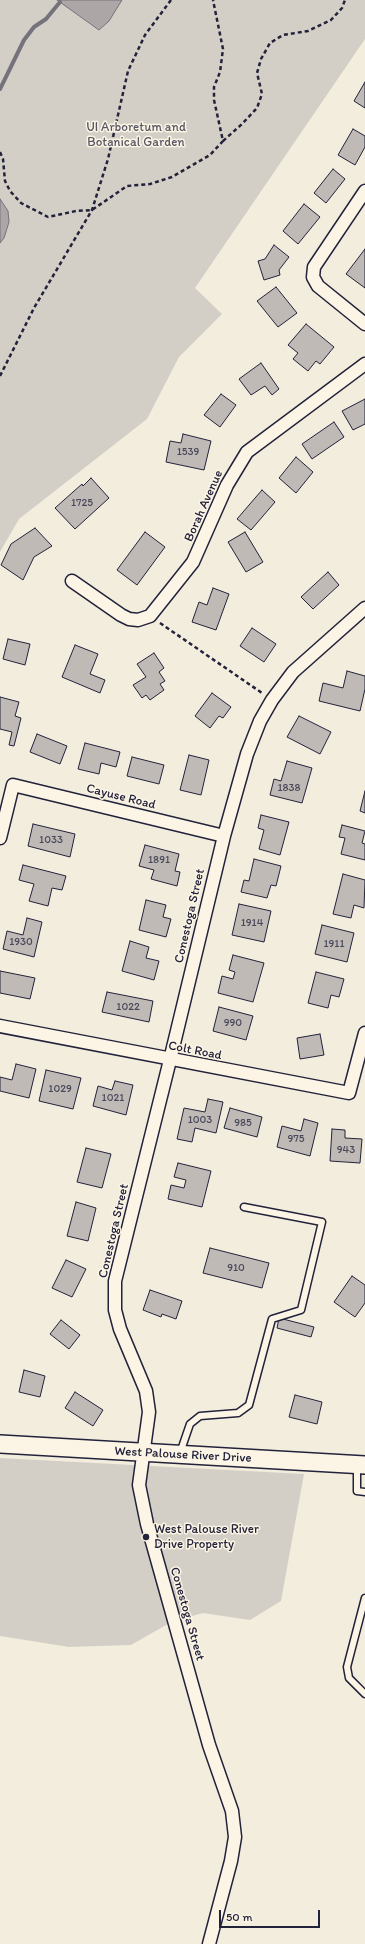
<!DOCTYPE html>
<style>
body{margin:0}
#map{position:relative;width:365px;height:1944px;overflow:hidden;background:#f3edde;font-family:Itim,sans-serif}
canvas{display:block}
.scale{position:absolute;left:219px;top:1910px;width:101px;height:18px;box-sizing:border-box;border:2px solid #22223b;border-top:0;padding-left:5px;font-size:12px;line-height:14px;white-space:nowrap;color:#22223b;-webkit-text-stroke:3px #fcf5e5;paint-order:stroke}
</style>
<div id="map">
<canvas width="365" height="1944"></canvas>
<div class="scale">50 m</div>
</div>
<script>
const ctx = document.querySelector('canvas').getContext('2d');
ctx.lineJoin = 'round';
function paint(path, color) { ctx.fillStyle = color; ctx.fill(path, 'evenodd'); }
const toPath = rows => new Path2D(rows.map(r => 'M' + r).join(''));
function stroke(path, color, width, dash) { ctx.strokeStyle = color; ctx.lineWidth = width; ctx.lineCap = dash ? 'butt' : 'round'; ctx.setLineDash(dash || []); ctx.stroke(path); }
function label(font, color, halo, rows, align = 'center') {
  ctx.font = font + ' Itim,sans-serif'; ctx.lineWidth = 3; ctx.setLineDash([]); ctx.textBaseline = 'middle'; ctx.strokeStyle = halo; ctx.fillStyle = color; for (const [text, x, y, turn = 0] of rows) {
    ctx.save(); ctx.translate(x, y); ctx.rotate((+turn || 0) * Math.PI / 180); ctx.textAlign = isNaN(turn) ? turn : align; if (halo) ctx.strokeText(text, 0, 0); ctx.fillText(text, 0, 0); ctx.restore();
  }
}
paint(toPath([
 [0,0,365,0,365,39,195,288,222,314,179,357,147,419,19,519,0,552],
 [0,1458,304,1474,281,1601,250,1620,203,1613,173,1621,131,1645,69,1647,0,1636]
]), '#d4cfc6');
const water = toPath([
 [57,0,122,0,109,21,99,30,57,0],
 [0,199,8,211,9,222,4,238,0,243,0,199]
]);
paint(water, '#aca7a6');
stroke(water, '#75727b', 1);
stroke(toPath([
 [0,89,24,40,34,27,46,19,60,2]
]), '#75727b', 4);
const building = toPath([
 [365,82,365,108,354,101,365,82],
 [353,129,365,136,365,147,355,165,338,155,353,129],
 [333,169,345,179,326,203,314,193,333,169],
 [304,204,320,217,298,244,283,231,304,204],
 [274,245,289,257,279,270,280,275,264,280,258,261,265,259,274,245],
 [365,249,365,288,346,274,365,249],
 [276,287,297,313,278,327,257,301,276,287],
 [306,324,334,347,320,364,316,361,308,371,293,359,298,353,288,345,306,324],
 [261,363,279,389,272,395,265,386,251,395,239,379,261,363],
 [221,394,236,405,220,427,204,415,221,394],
 [365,399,365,424,353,430,342,411,365,399],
 [334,422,344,437,312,459,302,444,334,422],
 [183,434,211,441,204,470,166,462,170,441,181,443,183,434],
 [296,457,313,472,296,493,279,478,296,457],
 [91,478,109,498,75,529,55,508,82,484,83,486,91,478],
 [262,490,275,502,251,530,237,519,262,490],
 [35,528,52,546,34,557,23,580,1,565,11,544,35,528],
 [145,532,165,547,137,585,117,570,145,532],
 [245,532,263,562,246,572,228,542,245,532],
 [328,572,339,585,313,609,301,597,328,572],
 [213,588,229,594,216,630,192,622,199,602,207,605,213,588],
 [252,628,276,644,264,662,240,646,252,628],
 [8,639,30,644,25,665,3,659,8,639],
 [75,645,98,654,90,674,105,680,100,693,62,677,75,645],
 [154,653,164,668,159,672,165,681,160,684,164,690,150,700,146,695,142,698,133,685,146,677,137,664,154,653],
 [347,671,365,676,365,689,360,711,319,701,323,683,343,688,347,671],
 [212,693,231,707,223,718,219,716,210,728,195,716,212,693],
 [0,697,19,702,15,716,21,718,14,746,9,745,12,732,0,729,0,697],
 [299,716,331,732,320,754,287,737,299,716],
 [37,734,67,746,60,764,30,752,37,734],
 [85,743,120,752,116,767,101,763,99,774,78,769,85,743],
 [189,755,209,760,201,795,180,790,189,755],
 [132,757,164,765,159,784,127,776,132,757],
 [287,761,312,768,302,803,270,795,274,779,281,781,287,761],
 [365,791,365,813,360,811,365,791],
 [261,815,289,822,280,855,259,849,264,830,258,828,261,815],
 [33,824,75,834,70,857,28,846,33,824],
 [342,825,365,831,362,843,365,844,365,860,341,854,345,838,339,837,342,825],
 [145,845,179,854,175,871,180,872,177,886,151,879,154,870,139,866,145,845],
 [254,859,281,866,276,886,271,885,267,898,241,892,244,880,249,881,254,859],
 [23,865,66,876,62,890,52,888,48,906,29,901,34,884,19,880,23,865],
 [343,874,365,880,364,908,354,905,351,918,333,914,343,874],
 [146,900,166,905,163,917,171,919,166,937,139,930,146,900],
 [239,904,271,911,264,942,232,935,239,904],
 [27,918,42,922,34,957,3,949,7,931,23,935,27,918],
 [322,925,354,933,347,962,315,954,322,925],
 [130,941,149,947,146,958,159,961,154,980,122,971,130,941],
 [233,955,264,963,253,1002,218,993,222,976,233,979,235,972,229,970,233,955],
 [0,971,35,978,30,999,0,993,0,971],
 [316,972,344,979,339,997,331,995,328,1008,308,1003,316,972],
 [107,992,153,1001,149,1022,102,1012,107,992],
 [219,1007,253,1016,246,1040,213,1031,219,1007],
 [320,1034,324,1055,300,1059,297,1038,320,1034],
 [16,1064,36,1069,29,1098,0,1091,0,1077,12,1080,16,1064],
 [46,1070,81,1078,73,1109,39,1101,46,1070],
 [115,1081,133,1085,126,1115,93,1106,98,1086,112,1090,115,1081],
 [208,1099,223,1102,216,1133,195,1128,192,1142,177,1139,184,1108,205,1112,208,1099],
 [230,1108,262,1117,257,1137,224,1128,230,1108],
 [304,1119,318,1123,310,1156,277,1147,282,1126,301,1131,304,1119],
 [332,1129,345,1130,345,1138,362,1139,360,1163,330,1161,332,1129],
 [86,1148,111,1154,102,1188,77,1182,86,1148],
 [178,1163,211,1171,202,1207,168,1199,171,1185,184,1188,186,1180,174,1177,178,1163],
 [76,1202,96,1208,88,1241,67,1236,76,1202],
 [210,1248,269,1263,262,1288,203,1273,210,1248],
 [66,1260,86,1269,72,1297,52,1288,66,1260],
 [352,1276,365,1285,365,1303,355,1317,334,1302,352,1276],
 [150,1290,182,1301,176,1319,162,1314,161,1317,143,1310,150,1290],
 [279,1318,314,1327,311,1337,277,1328,279,1318],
 [61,1320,80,1335,69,1349,50,1334,61,1320],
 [24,1370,45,1376,40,1397,19,1392,24,1370],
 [75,1392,103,1410,93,1426,65,1408,75,1392],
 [295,1395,322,1402,317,1424,289,1417,295,1395]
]);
paint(building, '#bfbab6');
stroke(building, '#22223b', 1);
const lane = toPath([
 [180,1453,190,1424,200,1416,238,1413,249,1405,272,1319,301,1310,322,1222,244,1207],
 [357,1466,357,1491,365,1492],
 [365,1598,347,1667,349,1678,365,1694]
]);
const street = toPath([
 [365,191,314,267,313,277,318,286,365,324],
 [72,581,121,615,129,619,138,620,150,616,193,562,227,485,247,452,365,364],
 [0,838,13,785,224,836],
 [0,1026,349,1093,365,1033],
 [209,1944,231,1861,235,1837,232,1811,209,1745,147,1524,139,1485,149,1412,146,1391,120,1329,115,1310,115,1281,170,1060,224,836,247,754,260,721,272,700,293,672,365,608]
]);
const secondary = toPath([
 [0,1444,365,1465]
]);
stroke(lane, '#22223b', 9);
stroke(street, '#22223b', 15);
stroke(secondary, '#22223b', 20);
stroke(toPath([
 [223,141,242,124,257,108,262,94,257,73,261,59,270,43,283,35,308,31,331,20,342,8,345,0],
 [0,152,3,159,5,181,10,191,21,203,48,217,76,211,92,210,127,186,150,184,172,177,210,155,223,141,214,100,214,87,220,72,223,49,213,0],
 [0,376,34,308,92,210,108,159,128,71,145,35,171,0],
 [160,623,262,693]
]), '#22223b', 2.5, [4, 3]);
stroke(lane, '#fcf5e5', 6);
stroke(street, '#fcf5e5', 12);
stroke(secondary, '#fcf5e5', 17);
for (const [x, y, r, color] of [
 [146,1537,4,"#22223b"]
]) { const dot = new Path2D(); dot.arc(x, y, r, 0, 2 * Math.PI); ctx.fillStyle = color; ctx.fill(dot); stroke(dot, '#fcf5e5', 1.5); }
label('11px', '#49485a', null, [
 ["1539",188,452],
 ["1725",82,503],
 ["1838",289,788],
 ["1033",51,840],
 ["1891",159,860],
 ["1914",252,923],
 ["1930",21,942],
 ["1911",334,944],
 ["1022",128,1007],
 ["990",233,1023],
 ["1029",60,1089],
 ["1021",113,1098],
 ["1003",200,1120],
 ["985",243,1123],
 ["975",296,1139],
 ["943",346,1150],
 ["910",236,1268]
]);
label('13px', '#575665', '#fcf5e5', [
 ["UI Arboretum and",136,128],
 ["Botanical Garden",136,143]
]);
label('13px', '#22223b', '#fcf5e5', [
 ["Borah Avenue",204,506,-66],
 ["Cayuse Road",121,797,14],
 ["Conestoga Street",190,916,-77],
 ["Colt Road",195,1051,11],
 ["Conestoga Street",114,1231,-77],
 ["West Palouse River Drive",183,1455,3],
 ["Conestoga Street",187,1614,74]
]);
label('13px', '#22223b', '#fcf5e5', [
 ["West Palouse River",154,1530],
 ["Drive Property",154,1545]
], 'left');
</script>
